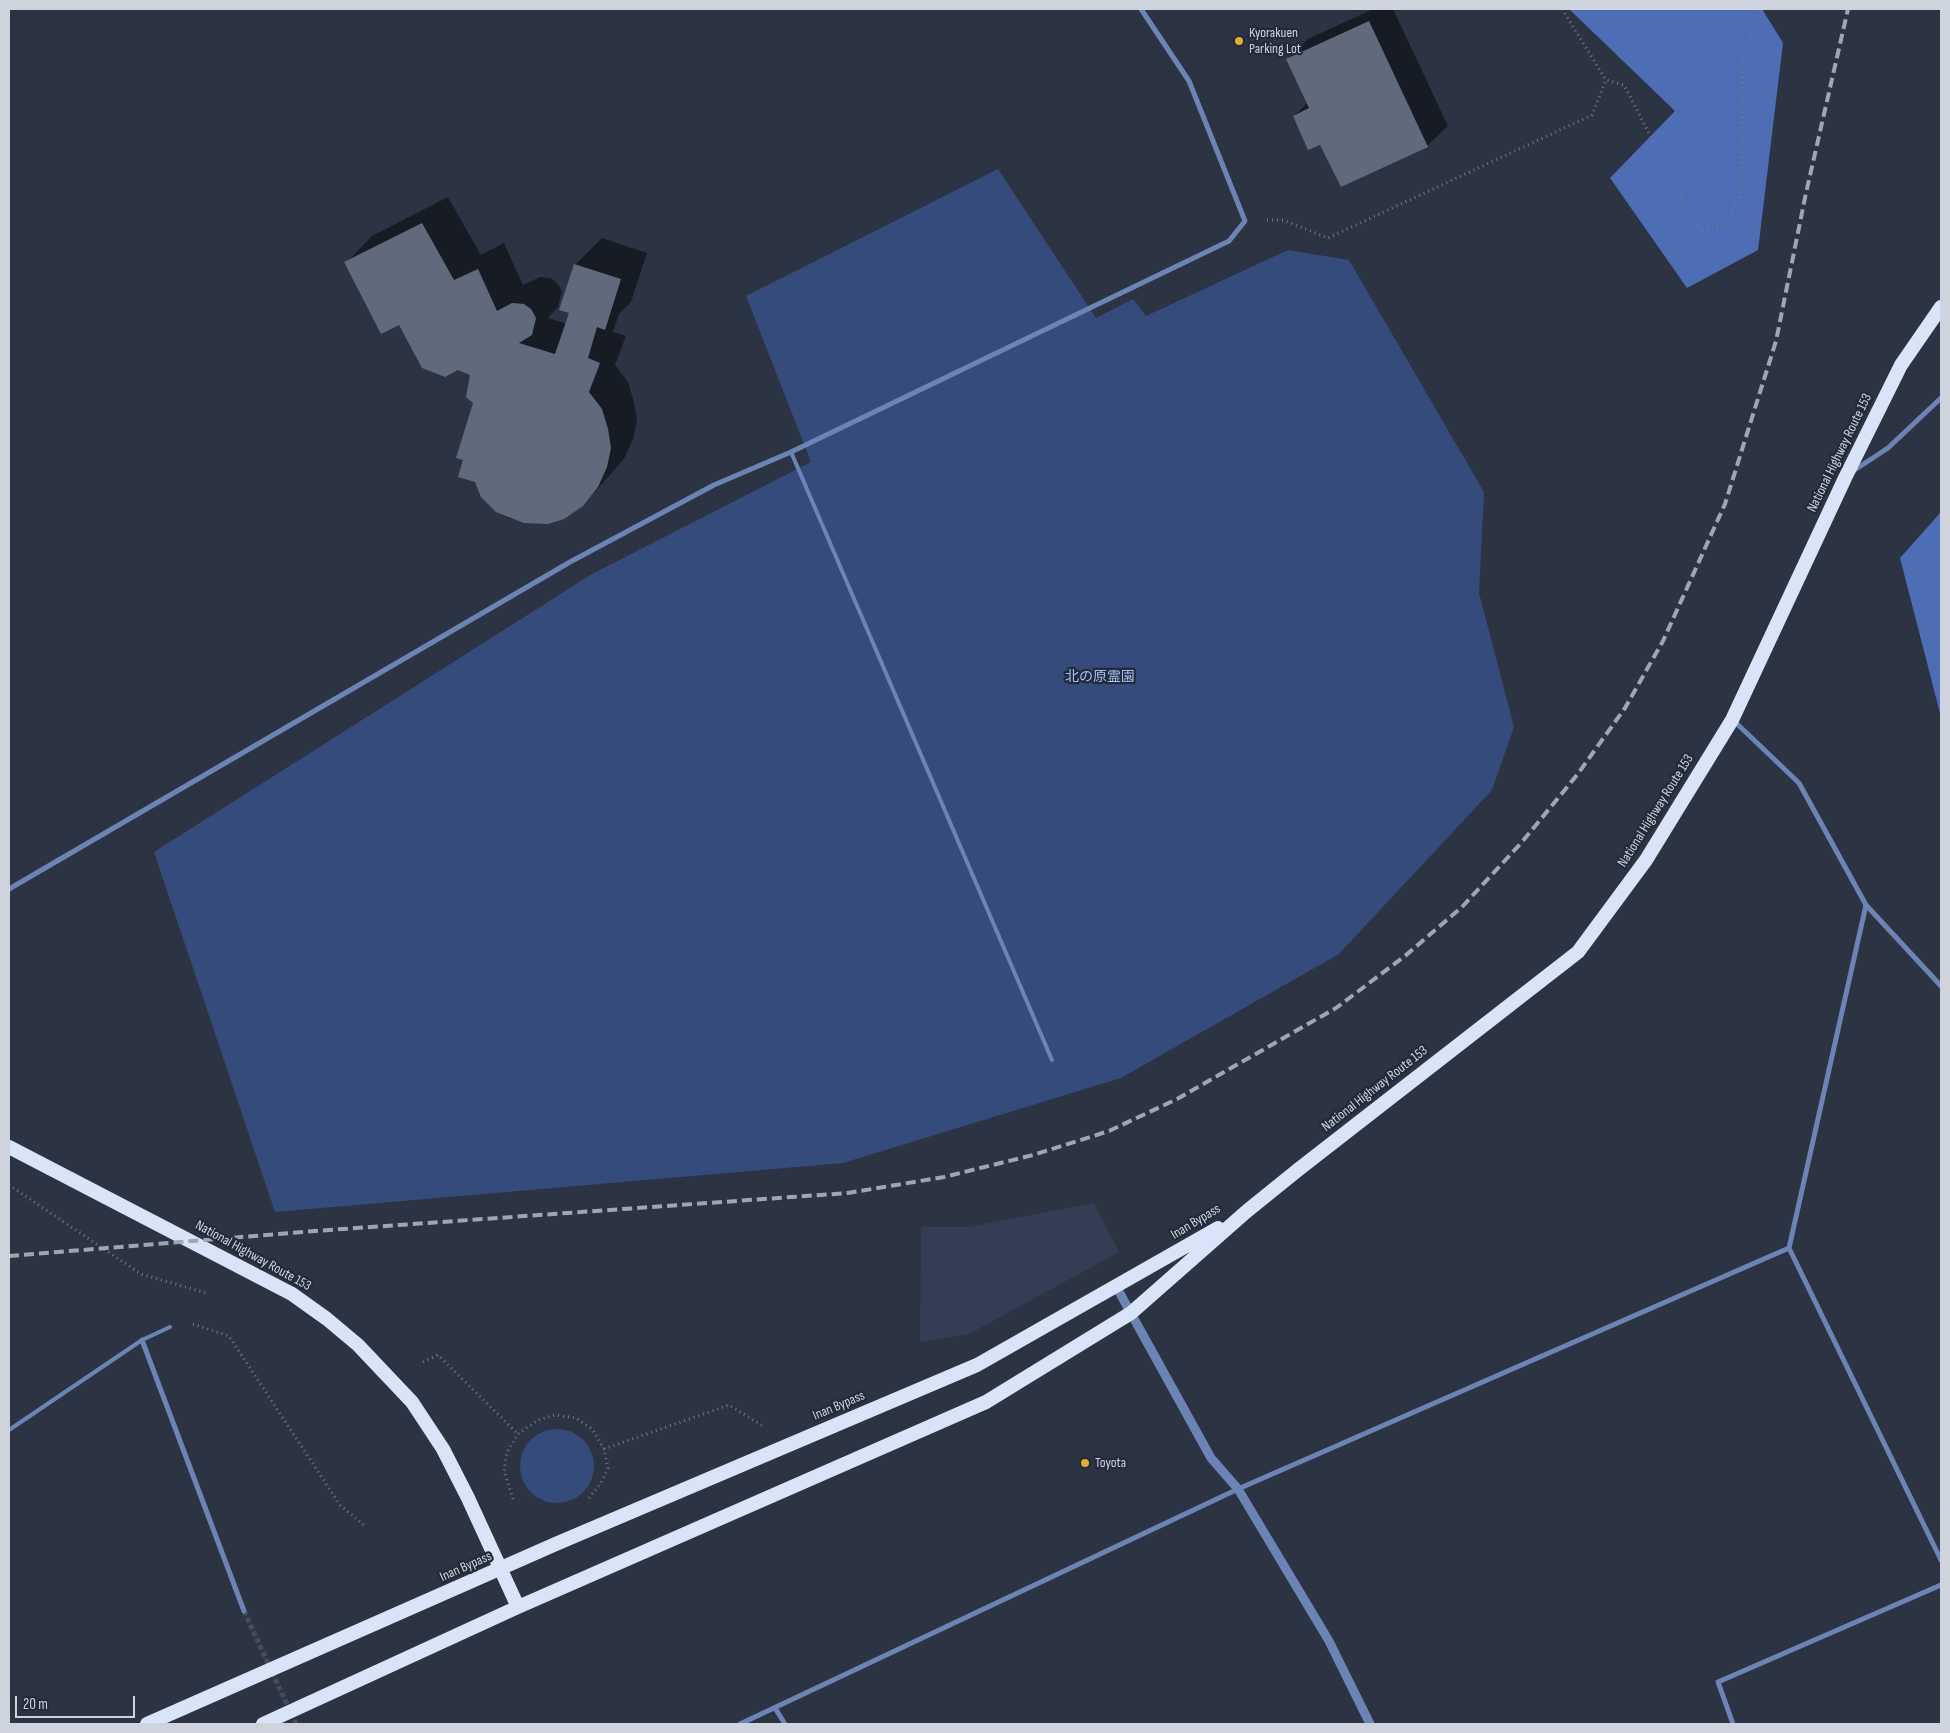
<!DOCTYPE html>
<meta charset="utf-8">
<style>
body{margin:0}
#map{position:relative;width:1950px;height:1733px;overflow:hidden;background:#2c3444;font-family:"Sofia Sans Condensed",sans-serif}
canvas{display:block}
.frame{position:absolute;inset:0;border:10px solid #ced3dd;pointer-events:none}
.scale{position:absolute;left:15px;top:1696px;width:120px;height:22px;box-sizing:border-box;border:2px solid #ced3dd;border-top:0;padding-left:6px;font-size:15px;line-height:18px;white-space:nowrap;color:#ced3dd;-webkit-text-stroke:4px #232a3a;paint-order:stroke}
</style>
<div id="map">
<canvas width="1950" height="1733"></canvas>
<div class="frame"></div>
<div class="scale">20 m</div>
</div>
<script>
const ctx = document.querySelector('canvas').getContext('2d');
ctx.lineJoin = 'round';
function paint(path, color) { ctx.fillStyle = color; ctx.fill(path, 'evenodd'); }
const toPath = rows => new Path2D(rows.map(r => 'M' + r).join(''));
function stroke(path, color, width, dash) { ctx.strokeStyle = color; ctx.lineWidth = width; ctx.lineCap = dash ? 'butt' : 'round'; ctx.setLineDash(dash || []); ctx.stroke(path); }
function label(font, color, halo, rows, align = 'center') {
  ctx.font = font + ' "Sofia Sans Condensed","Noto Sans JP",sans-serif'; ctx.lineWidth = 4.5; ctx.setLineDash([]); ctx.textBaseline = 'middle'; ctx.strokeStyle = halo; ctx.fillStyle = color; for (const [text, x, y, turn = 0] of rows) {
    ctx.save(); ctx.translate(x, y); ctx.rotate((+turn || 0) * Math.PI / 180); ctx.textAlign = isNaN(turn) ? turn : align; if (halo) ctx.strokeText(text, 0, 0); ctx.fillText(text, 0, 0); ctx.restore();
  }
}
paint(toPath([
 [1094,1203,1119,1252,969,1334,920,1342,921,1227,968,1227]
]), '#333e54');
paint(toPath([
 [998,169,1096,318,1133,299,1146,316,1288,250,1349,260,1484,492,1479,593,1514,727,1492,790,1339,954,1121,1078,843,1163,275,1212,154,852,592,574,811,462,746,296],
 '520 1466a37 37 0 1 1 74 0a37 37 0 1 1-74 0Z'
]), '#344b7b');
paint(toPath([
 [1569,9,1762,9,1783,43,1758,250,1687,288,1610,178,1675,111],
 [1941,512,1941,717,1900,558]
]), '#4d6db4');
paint(toPath([
 [1373,9,1393,9,1448,126,1427,146,1342,186,1321,143,1294,116,1308,102,1288,59,1308,39],
 [448,197,481,255,504,243,523,285,540,277,551,278,557,283,562,291,558,307,548,318,567,324,570,313,575,265,602,238,647,253,631,302,619,314,613,332,626,336,615,365,628,382,634,402,637,421,633,439,624,459,583,505,465,459,474,403,471,374,400,323,346,263,372,236]
]), '#0007');
paint(toPath([
 [1369,21,1428,147,1341,187,1320,145,1308,150,1293,116,1309,108,1286,59],
 [422,223,454,280,478,269,497,311,512,303,524,304,531,309,536,318,532,335,519,343,555,354,569,313,559,310,574,264,621,279,605,330,597,327,588,358,600,363,589,392,602,409,608,429,611,448,607,467,598,487,583,506,564,519,548,524,524,523,496,512,481,497,475,482,458,477,463,460,456,458,473,403,466,397,470,375,458,370,445,377,422,368,399,325,381,334,344,262]
]), '#616a7c');
stroke(toPath([
 [244,1611,296,1724]
]), '#444c5b', 5, [5, 2.5]);
stroke(toPath([
 [1562,9,1606,80],
 [1267,220,1283,220,1328,238,1592,115,1606,80,1624,85,1700,232,1725,226,1741,192,1743,56,1763,9],
 [9,1185,141,1274,206,1293],
 [193,1324,229,1336,340,1505,365,1526],
 [423,1362,438,1355,518,1434],
 [604,1449,729,1405,763,1426],
 [513,1499,504,1471,507,1452,518,1434,538,1420,555,1415,576,1418,592,1429,604,1449,608,1468,601,1483,589,1498]
]), '#717886', 3, [1, 4]);
stroke(toPath([
 [791,452,1052,1060],
 [9,1430,142,1340,170,1327]
]), '#6c84b5', 4);
stroke(toPath([
 [1853,471,1888,448,1941,398],
 [1734,721,1799,783,1866,905,1941,986],
 [9,889,570,562,714,485,791,452,1229,241,1245,221,1189,81,1141,9],
 [1866,905,1789,1248,1941,1560],
 [142,1340,244,1611],
 [775,1708,785,1724],
 [740,1724,1238,1489,1789,1248],
 [1733,1724,1718,1682,1941,1585]
]), '#6c84b5', 5);
stroke(toPath([
 [1117,1288,1211,1458,1238,1489,1329,1641,1370,1724]
]), '#6c84b5', 9);
stroke(toPath([
 [9,1147,292,1294,327,1319,358,1345,412,1402,443,1449,468,1498,518,1607],
 [147,1724,558,1543,977,1365,1218,1228],
 [263,1724,518,1607,986,1402,1131,1313,1247,1211,1299,1169,1578,952,1646,860,1732,720,1845,478,1901,365,1941,307]
]), '#dae4f8', 14);
stroke(toPath([
 [9,1256,315,1231,848,1193,944,1177,1033,1155,1109,1131,1177,1099,1336,1008,1405,956,1462,907,1522,842,1577,775,1625,708,1663,641,1725,504,1776,341,1806,193,1848,9]
]), '#9fa5b1', 4, [10, 5]);
for (const [x, y, r, color] of [
 [1239,41,5,"#e2ae34"],
 [1085,1463,5,"#e2ae34"]
]) { const dot = new Path2D(); dot.arc(x, y, r, 0, 2 * Math.PI); ctx.fillStyle = color; ctx.fill(dot); stroke(dot, '#232a3a', 2); }
label('14px', '#ced3dd', '#232a3a', [
 ["Kyorakuen",1249,33],
 ["Parking Lot",1249,49],
 ["Toyota",1095,1463]
], 'left');
label('14px', '#ced3dd', '#232a3a', [
 ["National Highway Route 153",1840,453,-64],
 ["National Highway Route 153",1656,811,-58],
 ["National Highway Route 153",1375,1089,-38],
 ["Inan Bypass",1196,1222,-31],
 ["National Highway Route 153",253,1256,29],
 ["Inan Bypass",839,1406,-23],
 ["Inan Bypass",466,1567,-24]
]);
label('14px', '#a4c0fa', '#232a3a', [
 ["北の原霊園",1100,677]
]);
</script>
